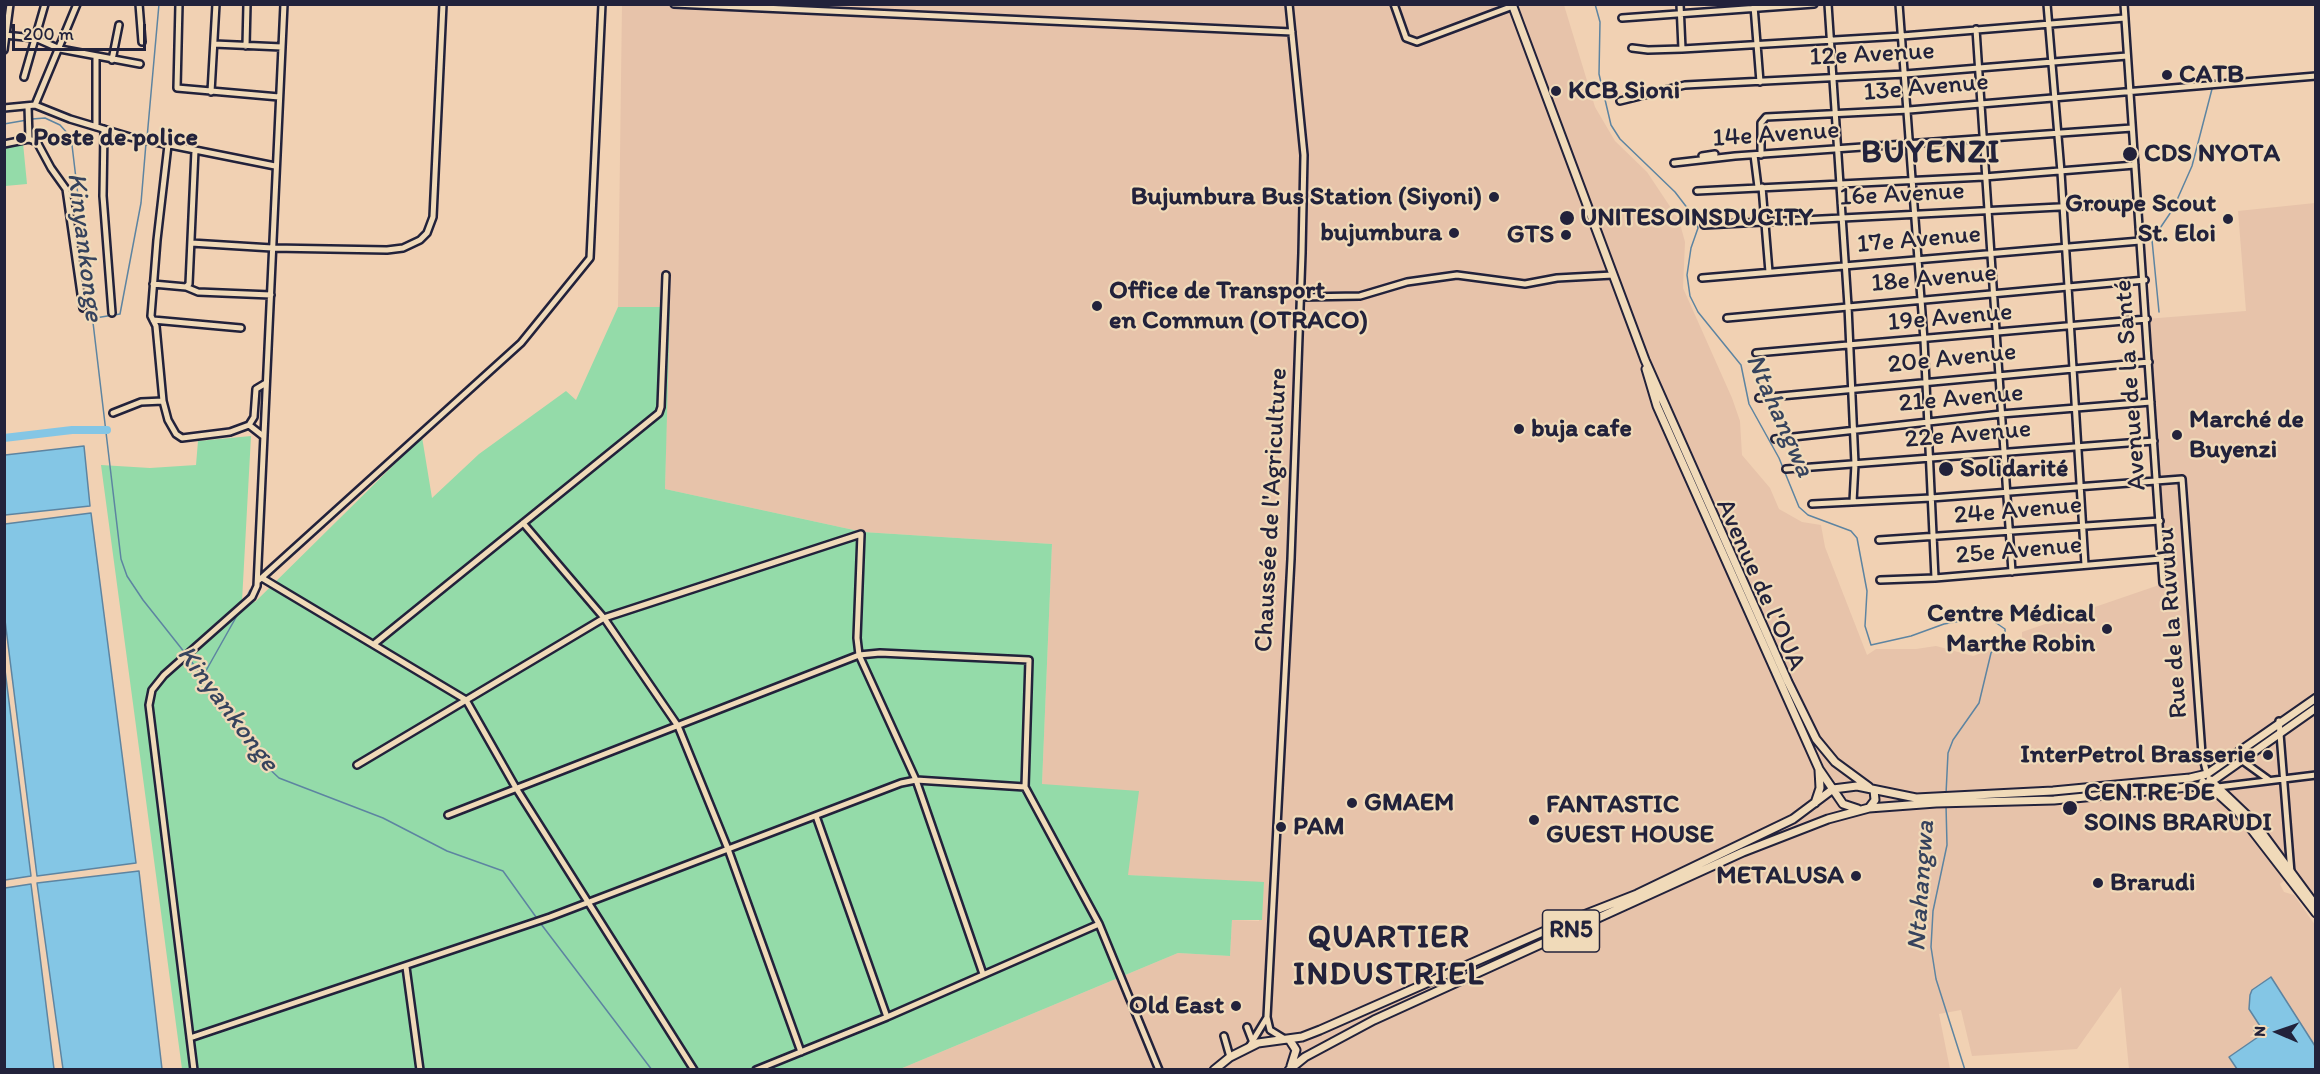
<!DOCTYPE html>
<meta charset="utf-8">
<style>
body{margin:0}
#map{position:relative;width:2320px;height:1074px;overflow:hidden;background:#f1d1b3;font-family:Itim,sans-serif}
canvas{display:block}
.frame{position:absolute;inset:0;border:6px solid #22223b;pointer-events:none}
.north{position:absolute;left:2248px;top:1002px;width:60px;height:60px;-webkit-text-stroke:4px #f0dab9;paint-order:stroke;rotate:272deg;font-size:16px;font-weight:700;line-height:24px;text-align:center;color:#22223b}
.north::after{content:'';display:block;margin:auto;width:21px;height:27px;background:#22223b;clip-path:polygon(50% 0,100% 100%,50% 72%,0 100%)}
.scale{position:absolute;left:12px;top:24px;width:134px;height:27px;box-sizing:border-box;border:3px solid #22223b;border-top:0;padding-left:8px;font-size:18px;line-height:21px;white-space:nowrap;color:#22223b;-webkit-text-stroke:4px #f0dab9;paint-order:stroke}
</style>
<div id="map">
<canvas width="2320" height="1074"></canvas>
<div class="frame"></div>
<div class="north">N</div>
<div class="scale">200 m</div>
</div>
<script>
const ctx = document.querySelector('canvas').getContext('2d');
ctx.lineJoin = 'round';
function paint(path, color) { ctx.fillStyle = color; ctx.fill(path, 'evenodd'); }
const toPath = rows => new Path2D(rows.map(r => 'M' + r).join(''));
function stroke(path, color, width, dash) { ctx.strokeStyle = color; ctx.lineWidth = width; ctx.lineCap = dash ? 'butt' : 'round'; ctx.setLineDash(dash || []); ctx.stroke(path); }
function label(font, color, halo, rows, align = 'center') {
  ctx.font = font + ' Itim,sans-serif'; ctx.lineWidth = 4.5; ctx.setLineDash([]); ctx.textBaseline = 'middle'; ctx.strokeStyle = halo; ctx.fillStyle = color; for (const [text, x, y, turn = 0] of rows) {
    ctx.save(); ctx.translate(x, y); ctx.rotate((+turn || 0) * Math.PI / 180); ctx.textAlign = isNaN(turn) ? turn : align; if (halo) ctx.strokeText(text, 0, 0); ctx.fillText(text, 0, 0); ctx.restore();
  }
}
paint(toPath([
 [622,5,1564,5,1595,107,1615,141,1647,172,1679,220,1685,242,1683,288,1732,398,1740,421,1742,455,1770,488,1779,509,1802,522,1821,525,1825,547,1867,655,1876,649,1916,649,1936,646,1973,656,2005,645,2022,642,2022,632,2162,584,2146,319,2246,311,2238,211,2315,203,2315,900,2294,873,2280,884,2284,892,2294,895,2315,925,2315,1046,2270,978,2249,1009,2260,1027,2259,1037,2229,1057,2237,1069,2129,1069,2121,987,2077,1049,1972,1056,1961,1010,1939,1014,1950,1069,900,1069,1178,953,1230,956,1232,920,1259,921,1264,883,1128,875,1042,784,1052,544,863,532,665,489,669,308,618,307]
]), '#e7c3aa');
paint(toPath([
 [23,143,27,184,5,186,4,145],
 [618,307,670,307,665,489,863,532,1052,544,1042,784,1139,791,1128,875,1264,882,1262,920,1232,920,1230,956,1178,953,900,1069,182,1069,101,465,150,468,196,465,198,441,251,436,242,601,255,602,422,437,432,498,479,454,566,391,576,400]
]), '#94dba9');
const water = toPath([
 [84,446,90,506,5,515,5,455,84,446],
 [91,513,136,863,37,876,5,620,5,524,91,513],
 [4,662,31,876,5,880,4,880,4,662],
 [139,871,162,1069,63,1069,37,883,139,871],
 [31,884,54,1069,5,1069,5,888,31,884],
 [2271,977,2315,1046,2315,1069,2237,1069,2229,1057,2258,1037,2254,1030,2260,1026,2249,1009,2250,995,2252,990,2271,977]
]);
paint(water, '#84c6e5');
stroke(water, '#5d84a1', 1.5);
stroke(toPath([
 [1595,4,1600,22,1599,74,1611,125,1620,139,1675,192,1695,218,1698,228,1691,248,1687,275,1690,296,1698,312,1741,365,1749,404,1779,458,1799,507,1808,515,1851,531,1857,538,1867,591,1865,626,1871,645,1911,636,1944,624,1978,618,1989,618,2005,629,2005,635,1991,653,1979,703,1953,740,1948,753,1946,794],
 [32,119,45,118,60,125,70,136,72,145,121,559,127,576,143,600,185,653],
 [4,124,27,120],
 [147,138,159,4],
 [2159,312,2152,240,2173,209,2192,166,2212,89],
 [95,318,120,314,141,203,146,143],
 [245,600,250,590],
 [188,657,218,698,231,724,243,731,261,761,279,778,383,818,447,851,503,871,536,917],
 [203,676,239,612],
 [1946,805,1947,845,1933,911,1931,947,1936,979,1965,1070],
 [541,924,652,1070]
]), '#5d84a1', 1.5);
stroke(toPath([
 [4,438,72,430,107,430]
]), '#84c6e5', 8);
const minor = toPath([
 [139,4,142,42],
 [179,4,177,88,279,97],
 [674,4,1292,32],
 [1394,4,1406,38,1417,42,1513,6],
 [1680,4,1682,49],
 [1828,4,1848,306,1855,464,1853,502],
 [1899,4,1924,340,1935,578],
 [2047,4,2061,172,2085,565],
 [2124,4,2163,583],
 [1754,6,1760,82],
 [1622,18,1814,4],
 [1976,29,2012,572],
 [4,35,35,38,60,49,140,64],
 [214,44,282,47],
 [246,46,247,4],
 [1632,48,1648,50,1682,49,1902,36,2125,18],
 [4,50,10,4],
 [112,60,119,25],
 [24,77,45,4],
 [211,92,216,4],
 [1620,101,1685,85,1905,74,2127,56],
 [35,105,77,4],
 [28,106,29,139],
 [4,108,35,105,70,119,130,137,275,166],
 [96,127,96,57],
 [104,129,103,196,112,313],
 [4,144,29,139,37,142,51,168,66,189,83,308],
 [1754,155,1758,187],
 [1761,155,1761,123,1766,117,1909,110,2316,76],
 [1702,156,1715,154],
 [1674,163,1735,156,2132,128],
 [1762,187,1769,272],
 [1697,191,1984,177,2135,165],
 [1704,225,2138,203],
 [191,243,272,248,387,250,403,248,420,240,427,233,433,217,443,4],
 [1702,278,2140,241],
 [153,284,186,287,189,284,195,150],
 [186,287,198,292,271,295],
 [1301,297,1360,296,1407,282,1457,275,1525,284,1557,278,1613,275],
 [1727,318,2145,280],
 [153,320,241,328],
 [1756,353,2147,319],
 [1759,398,2149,362],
 [163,401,168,420,176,434,182,438,230,432,249,425,254,417,256,389,266,383],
 [113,413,141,402,163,401,156,326,151,316,157,240,168,145],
 [249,425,263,436],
 [1775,439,2001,414,2151,402],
 [1786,469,2154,441],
 [1812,504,1931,498,2182,479,2202,754,2207,774],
 [523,523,604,618,678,726,728,849,801,1052],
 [1879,540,2160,521],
 [262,578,466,700,516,788,694,1070],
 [1880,580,1935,578,2161,559],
 [258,581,521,343,590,258,602,4],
 [374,644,659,413,661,407,666,275],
 [2279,721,2291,873],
 [2233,754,2269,780],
 [357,765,604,618,861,534,857,638,859,655,916,780,983,974],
 [2218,787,2316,775],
 [448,815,859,655,880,653,1029,660,1025,787,1099,924,1159,1070],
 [816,816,887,1017],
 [406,967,420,1070],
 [1247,1027,1252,1040],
 [1224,1036,1230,1057],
 [190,1038,550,917,901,783,916,780,1025,787],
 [1283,1038,1270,1030,1267,1017,1291,559,1302,253,1304,155,1289,4],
 [1249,1047,1266,1019],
 [194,1070,149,705,152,690,164,675,252,597,257,586,284,4],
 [756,1070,887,1017,1099,924]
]);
const major = toPath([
 [1512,4,1645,360,1788,682,1816,739,1835,762,1869,787],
 [1646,369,1657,406,1819,769,1843,804,1858,809],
 [2210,780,2254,822,2316,906],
 [2203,782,2209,789,2217,793,2238,812,2316,913],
 [1815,803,1820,788,1819,770],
 [1869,808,1875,800,1874,790],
 [1289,1039,1296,1050,1291,1066],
 [1214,1070,1230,1057,1258,1043,1302,1037,1320,1030,1563,923,1637,894,1793,819,1833,789,1857,786,1916,798,2053,791,2190,778,2207,774,2316,698],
 [1289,1070,1305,1057,1374,1020,1743,852,1828,819,1869,808,1936,803,2054,800,2199,786,2211,782,2316,708]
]);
stroke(minor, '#22223b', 10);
stroke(major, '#22223b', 11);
stroke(minor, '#f0dab9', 5);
stroke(major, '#f0dab9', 7);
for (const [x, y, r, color] of [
 [2167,75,6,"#22223b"],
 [1556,91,6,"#22223b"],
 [21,138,6,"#22223b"],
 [2130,154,8,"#22223b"],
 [1494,197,6,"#22223b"],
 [1567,218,8,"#22223b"],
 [2228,219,6,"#22223b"],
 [1454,233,6,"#22223b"],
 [1566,235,6,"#22223b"],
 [1097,306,6,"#22223b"],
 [1519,429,6,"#22223b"],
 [2177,435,6,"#22223b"],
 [1946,469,8,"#22223b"],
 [2107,629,6,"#22223b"],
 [2268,755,6,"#22223b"],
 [1352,803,6,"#22223b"],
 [2070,808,8,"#22223b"],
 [1534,820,6,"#22223b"],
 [1281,827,6,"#22223b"],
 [1856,876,6,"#22223b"],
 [2098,883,6,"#22223b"],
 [1236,1006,6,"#22223b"]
]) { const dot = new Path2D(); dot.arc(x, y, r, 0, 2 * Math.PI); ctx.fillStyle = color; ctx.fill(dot); stroke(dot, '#f0dab9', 2); }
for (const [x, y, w] of [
 [1571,931,57]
]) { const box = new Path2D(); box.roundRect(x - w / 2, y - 21, w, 42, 4.5); ctx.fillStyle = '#f0dab9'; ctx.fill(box); stroke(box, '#22223b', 1.5); }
label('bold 24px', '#22223b', null, [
 ["RN5",1571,931]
]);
label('26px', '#22223b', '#f0dab9', [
 ["12e Avenue",1872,55,-3],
 ["13e Avenue",1926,88,-5],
 ["14e Avenue",1776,135,-4],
 ["16e Avenue",1902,195,-3],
 ["17e Avenue",1919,240,-5],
 ["18e Avenue",1934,279,-5],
 ["19e Avenue",1950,318,-5],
 ["20e Avenue",1952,359,-6],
 ["Avenue de la Santé",2131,385,-94],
 ["21e Avenue",1961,399,-5],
 ["22e Avenue",1968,435,-5],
 ["Chaussée de l'Agriculture",1272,510,-87],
 ["24e Avenue",2018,511,-5],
 ["25e Avenue",2019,551,-5],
 ["Avenue de l'OUA",1760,585,66],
 ["Rue de la Ruvubu",2173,623,-94]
]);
label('bold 26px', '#22223b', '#f0dab9', [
 ["CATB",2179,75],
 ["KCB Sioni",1568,91],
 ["Poste de police",33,138],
 ["CDS NYOTA",2144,154],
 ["Bujumbura Bus Station (Siyoni)",1482,197,"right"],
 ["Groupe Scout",2216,204,"right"],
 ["St. Eloi",2216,234,"right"],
 ["UNITESOINSDUCITY",1580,218],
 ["bujumbura",1442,233,"right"],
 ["GTS",1554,235,"right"],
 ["Office de Transport",1109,291],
 ["en Commun (OTRACO)",1109,321],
 ["Marché de",2189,420],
 ["Buyenzi",2189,450],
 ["buja cafe",1531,429],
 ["Solidarité",1960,469],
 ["Centre Médical",2095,614,"right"],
 ["Marthe Robin",2095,644,"right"],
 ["InterPetrol Brasserie",2256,755,"right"],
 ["CENTRE DE",2084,793],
 ["SOINS BRARUDI",2084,823],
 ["GMAEM",1364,803],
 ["FANTASTIC",1546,805],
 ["GUEST HOUSE",1546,835],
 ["PAM",1293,827],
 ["METALUSA",1844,876,"right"],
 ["Brarudi",2110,883],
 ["Old East",1224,1006,"right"]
], 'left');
label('italic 27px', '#36435d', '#f0dab9', [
 ["Kinyankonge",84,247,83],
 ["Ntahangwa",1779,416,66],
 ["Kinyankonge",227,709,53],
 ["Ntahangwa",1922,886,-86]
]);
ctx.letterSpacing = '1.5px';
label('bold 32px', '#22223b', '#f0dab9', [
 ["BUYENZI",1931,154],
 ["QUARTIER",1389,939],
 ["INDUSTRIEL",1389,976]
]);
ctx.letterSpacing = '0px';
</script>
